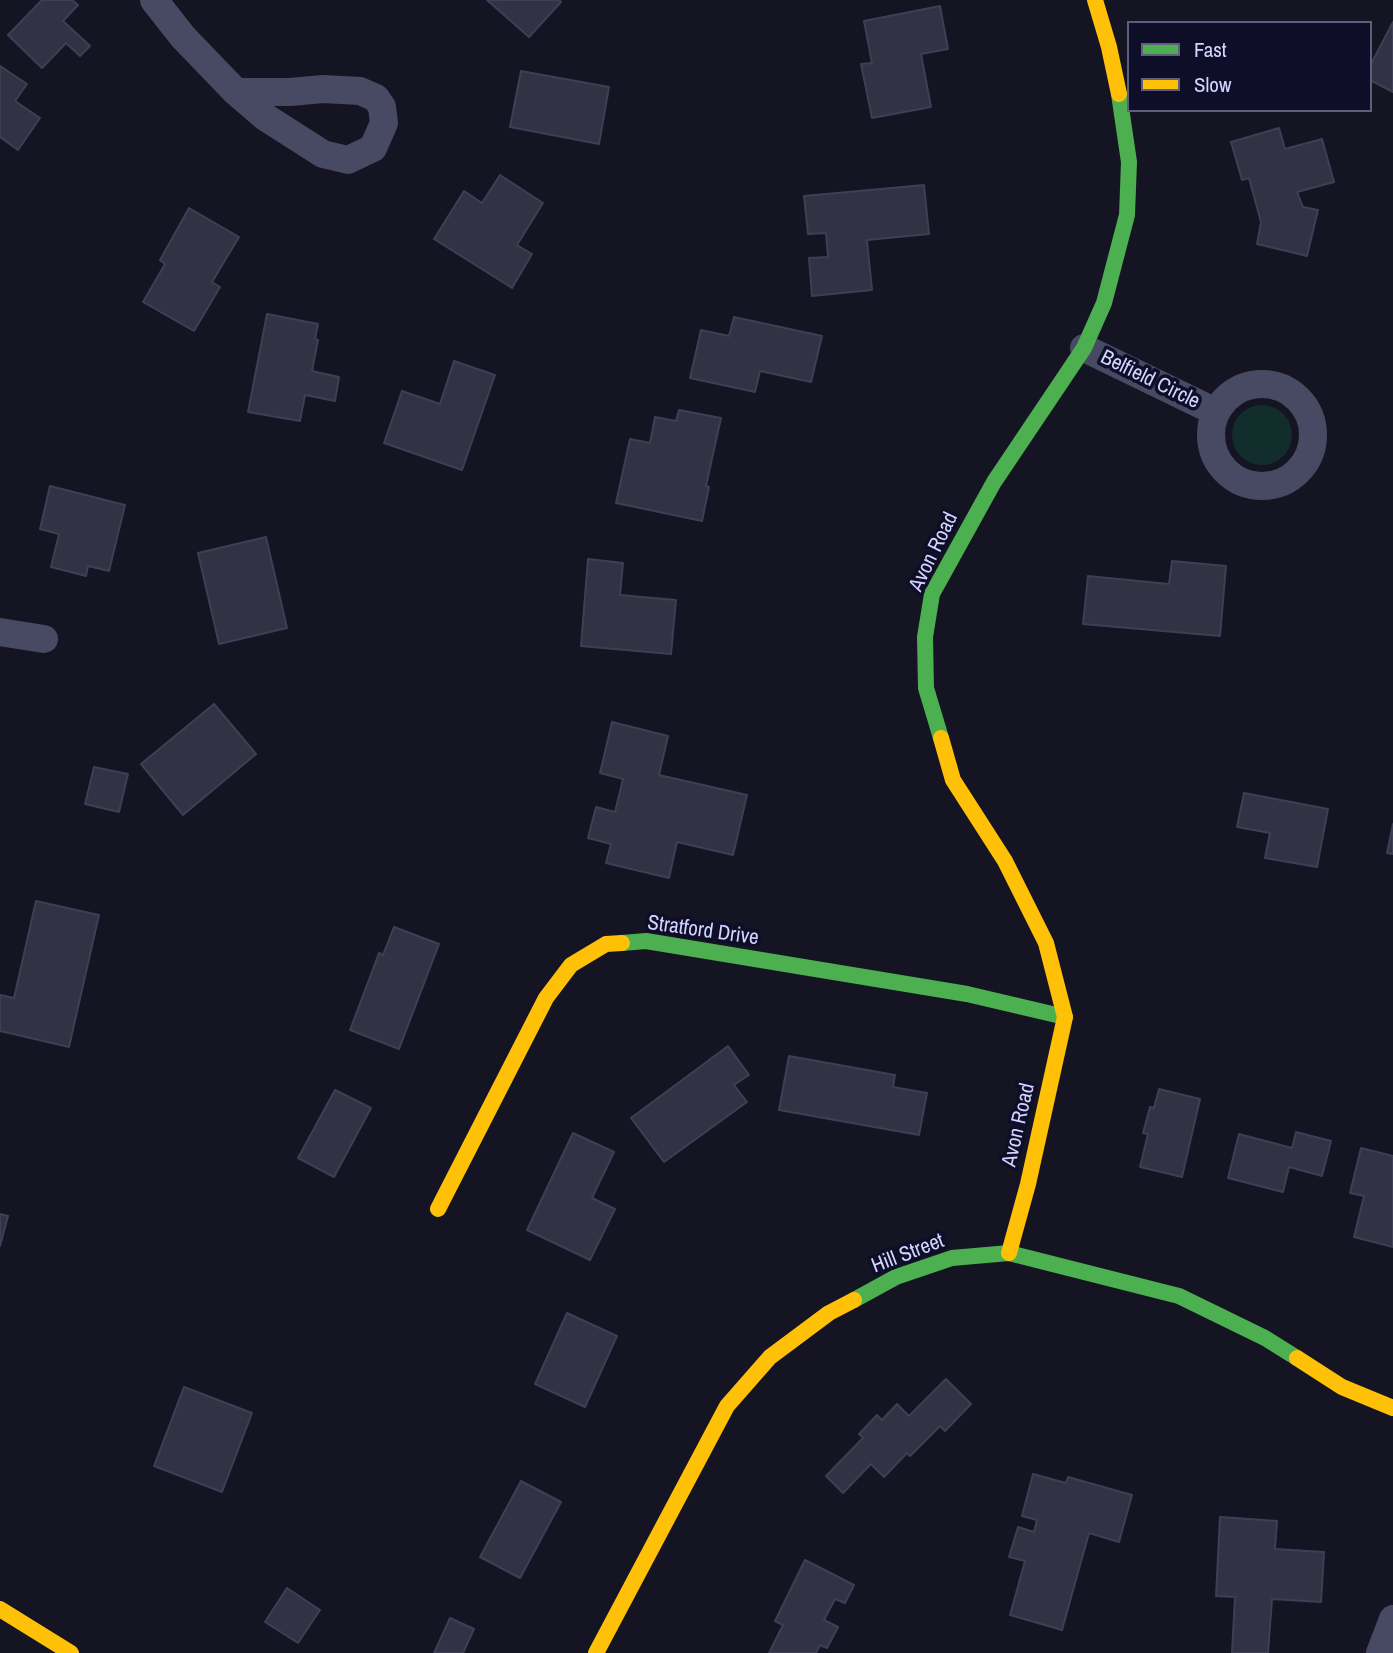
<!DOCTYPE html>
<style>
body{margin:0}
#map{position:relative;width:1393px;height:1653px;overflow:hidden;background:#151422;font-family:"Archivo Narrow",sans-serif}
canvas{display:block}
.legend{position:absolute;left:1127px;top:21px;width:245px;height:91px;box-sizing:border-box;background:#0f0e28;border:2px solid #5e5e7e;margin:0;padding:9px 12px;list-style:none;font-size:21px;color:#d4d5ff}
.legend li{display:flex;align-items:center;gap:14px;height:35px}
.legend b{width:35px;border:2px solid #5e5e7e}
</style>
<div id="map">
<canvas width="1393" height="1653"></canvas>
<ul class="legend">
<li><b style="height:9px;background:#4caf50"></b>Fast</li>
<li><b style="height:9px;background:#ffc107"></b>Slow</li>
</ul>
</div>
<script>
const ctx = document.querySelector('canvas').getContext('2d');
ctx.lineJoin = 'round';
function paint(path, color) { ctx.fillStyle = color; ctx.fill(path, 'evenodd'); }
const toPath = rows => new Path2D(rows.map(r => 'M' + r).join(''));
function stroke(path, color, width, dash) { ctx.strokeStyle = color; ctx.lineWidth = width; ctx.lineCap = dash ? 'butt' : 'round'; ctx.setLineDash(dash || []); ctx.stroke(path); }
function label(font, color, halo, rows, align = 'center') {
  ctx.font = font + ' "Archivo Narrow",sans-serif'; ctx.lineWidth = 7; ctx.setLineDash([]); ctx.textBaseline = 'middle'; ctx.strokeStyle = halo; ctx.fillStyle = color; for (const [text, x, y, turn = 0] of rows) {
    ctx.save(); ctx.translate(x, y); ctx.rotate((+turn || 0) * Math.PI / 180); ctx.textAlign = isNaN(turn) ? turn : align; if (halo) ctx.strokeText(text, 0, 0); ctx.fillText(text, 0, 0); ctx.restore();
  }
}
paint(toPath([
 '1232 435a30 30 0 1 1 60 0a30 30 0 1 1-60 0Z'
]), '#112e2c');
const building = toPath([
 [42,0,72,0,78,5,63,21,90,46,80,56,66,43,42,68,8,35,42,0],
 [487,0,559,0,561,2,529,37,487,0],
 [940,6,948,49,921,54,931,107,872,118,861,64,872,63,864,21,940,6],
 [1393,22,1393,92,1370,80,1370,66,1393,22],
 [0,66,27,84,15,101,40,118,18,150,0,137,0,66],
 [521,71,609,87,599,144,510,127,521,71],
 [1279,128,1285,149,1322,139,1334,182,1297,192,1303,207,1318,210,1307,256,1257,244,1261,222,1249,178,1242,180,1231,142,1279,128],
 [500,175,543,203,517,245,532,254,512,288,434,239,464,191,482,203,500,175],
 [924,185,929,234,867,240,872,290,812,296,809,258,828,257,826,233,808,234,804,196,924,185],
 [189,208,239,237,212,282,220,287,194,331,143,302,165,264,160,260,189,208],
 [267,314,318,324,315,339,318,340,312,371,339,377,335,401,305,395,300,421,248,412,267,314],
 [734,317,822,336,811,382,760,371,755,392,690,378,701,330,729,336,734,317],
 [454,361,495,375,462,470,384,443,402,391,440,404,454,361],
 [679,410,721,418,706,486,709,487,702,521,616,503,630,439,650,443,655,417,676,421,679,410],
 [50,486,125,505,109,571,88,566,86,576,51,567,59,534,40,529,50,486],
 [266,537,287,628,219,644,198,553,266,537],
 [588,559,623,563,620,595,676,600,671,654,581,646,588,559],
 [1172,561,1226,566,1220,636,1083,624,1088,576,1169,584,1172,561],
 [214,704,256,754,183,815,141,764,214,704],
 [612,722,668,736,659,775,747,795,733,855,677,842,669,878,606,863,611,844,588,838,596,807,615,812,623,779,600,773,612,722],
 [94,767,128,774,119,812,85,804,94,767],
 [1244,793,1328,809,1317,867,1265,858,1270,833,1237,827,1244,793],
 [1393,824,1393,854,1387,853,1393,824],
 [36,901,99,915,69,1047,0,1031,0,995,14,998,36,901],
 [394,927,439,944,399,1049,350,1030,379,953,383,955,394,927],
 [728,1046,749,1075,734,1085,747,1102,664,1162,631,1118,728,1046],
 [789,1056,895,1075,893,1087,927,1093,919,1135,779,1110,789,1056],
 [1159,1089,1200,1099,1182,1177,1140,1167,1148,1134,1143,1133,1150,1107,1154,1108,1159,1089],
 [335,1090,371,1108,334,1177,298,1158,335,1090],
 [1296,1132,1331,1141,1322,1176,1289,1167,1283,1192,1228,1178,1239,1134,1292,1148,1296,1132],
 [573,1133,614,1152,592,1198,615,1209,590,1260,527,1230,573,1133],
 [1361,1148,1393,1156,1393,1247,1354,1237,1364,1196,1350,1193,1361,1148],
 [0,1214,8,1216,0,1246,0,1214],
 [567,1313,617,1336,585,1407,535,1384,567,1313],
 [946,1379,971,1404,945,1431,940,1426,910,1456,907,1453,884,1477,871,1464,843,1493,826,1476,863,1438,859,1434,877,1415,882,1420,897,1404,909,1416,946,1379],
 [184,1387,252,1413,222,1492,154,1466,184,1387],
 [1033,1474,1066,1483,1068,1477,1132,1495,1119,1542,1089,1533,1062,1630,1010,1615,1025,1561,1009,1557,1018,1527,1034,1532,1037,1520,1022,1516,1033,1474],
 [521,1481,561,1502,520,1578,480,1557,521,1481],
 [1220,1517,1277,1521,1275,1549,1324,1552,1321,1602,1272,1599,1268,1653,1232,1653,1235,1597,1216,1596,1220,1517],
 [805,1560,854,1585,845,1603,835,1599,824,1620,838,1627,827,1648,820,1645,816,1653,769,1653,783,1625,775,1621,805,1560],
 [287,1588,320,1610,298,1643,265,1622,287,1588],
 [450,1618,474,1629,463,1653,434,1653,450,1618]
]);
paint(building, '#333144');
stroke(building, '#403e56', 2);
stroke(toPath([
 [154,0,183,37,236,92,265,117,323,154,348,160,373,148,384,123,382,107,376,98,360,91,323,89,290,92,236,92],
 [1084,348,1216,412],
 '1211 435a51 51 0 1 1 102 0a51 51 0 1 1-102 0Z',
 [0,632,44,639],
 [1380,1653,1393,1619]
]), '#484a63', 28);
stroke(toPath([
 [941,738,926,688,925,637,932,594,994,482,1084,348,1104,303,1127,215,1129,162,1119,94],
 [622,943,646,941,967,994,1065,1017],
 [854,1300,896,1277,952,1258,1009,1253,1179,1296,1265,1338,1297,1358]
]), '#4caf50', 16);
stroke(toPath([
 [1095,0,1109,47,1119,94],
 [941,738,953,780,1005,861,1046,943,1065,1017,1028,1184,1009,1253],
 [438,1209,546,998,571,965,606,944,622,943],
 [1297,1358,1342,1387,1393,1408],
 [0,1609,71,1653],
 [596,1653,727,1406,770,1357,829,1313,854,1300]
]), '#ffc107', 16);
label('21px', '#d4d5ff', '#0f0e28', [
 ["Belfield Circle",1150,380,26],
 ["Avon Road",934,552,-64],
 ["Stratford Drive",703,931,8],
 ["Avon Road",1019,1125,-77],
 ["Hill Street",908,1254,-21]
]);
</script>
